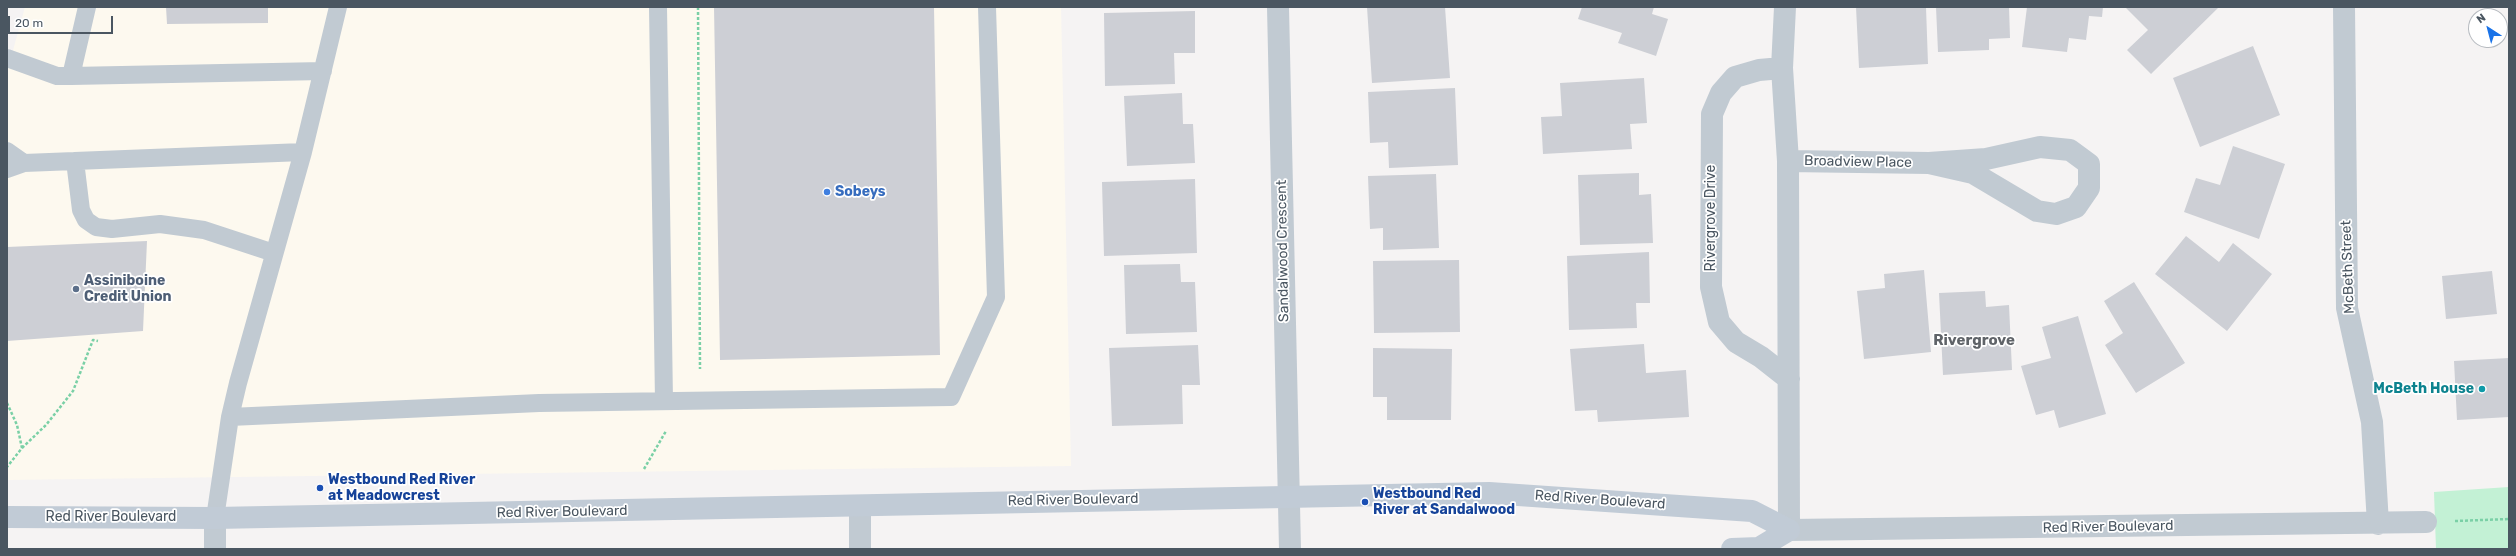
<!DOCTYPE html>
<style>
body{margin:0}
#map{position:relative;width:2516px;height:556px;overflow:hidden;background:#f5f3f3;font-family:Rubik,sans-serif}
canvas{display:block}
.frame{position:absolute;inset:0;border:8px solid #4a5661;pointer-events:none}
.north{position:absolute;left:2468px;top:8px;width:40px;height:40px;box-sizing:border-box;background:#fff;border:1px solid #b7bbc0;border-radius:50%;rotate:324deg;font-size:11px;font-weight:700;line-height:16px;text-align:center;color:#4a5661}
.north::after{content:'';display:block;margin:auto;width:14px;height:18px;background:#1a73e8;clip-path:polygon(50% 0,100% 100%,50% 72%,0 100%)}
.scale{position:absolute;left:8px;top:16px;width:105px;height:18px;box-sizing:border-box;border:2px solid #4a5661;border-top:0;padding-left:5px;font-size:12px;line-height:14px;white-space:nowrap;color:#4a5661;-webkit-text-stroke:3px #fff;paint-order:stroke}
</style>
<div id="map">
<canvas width="2516" height="556"></canvas>
<div class="frame"></div>
<div class="north">N</div>
<div class="scale">20 m</div>
</div>
<script>
const ctx = document.querySelector('canvas').getContext('2d');
ctx.lineJoin = 'round';
function paint(path, color) { ctx.fillStyle = color; ctx.fill(path, 'evenodd'); }
const toPath = rows => new Path2D(rows.map(r => 'M' + r).join(''));
function stroke(path, color, width, dash) { ctx.strokeStyle = color; ctx.lineWidth = width; ctx.lineCap = dash ? 'butt' : 'round'; ctx.setLineDash(dash || []); ctx.stroke(path); }
function label(font, color, halo, rows, align = 'center') {
  ctx.font = font + ' Rubik,sans-serif'; ctx.lineWidth = 3.5; ctx.setLineDash([]); ctx.textBaseline = 'middle'; ctx.strokeStyle = halo; ctx.fillStyle = color; for (const [text, x, y, turn = 0] of rows) {
    ctx.save(); ctx.translate(x, y); ctx.rotate((+turn || 0) * Math.PI / 180); ctx.textAlign = isNaN(turn) ? turn : align; if (halo) ctx.strokeText(text, 0, 0); ctx.fillText(text, 0, 0); ctx.restore();
  }
}
paint(toPath([
 [25,7,1061,7,1071,466,7,480,7,72]
]), '#fdf9ef');
paint(toPath([
 [2509,487,2509,549,2436,549,2434,492]
]), '#c3f1d5');
paint(toPath([
 [166,7,268,7,268,23,167,24],
 [714,7,934,7,940,355,720,360],
 [1367,7,1445,7,1450,78,1372,83],
 [1582,7,1654,7,1652,14,1668,19,1656,56,1618,43,1622,33,1578,19],
 [1856,7,1926,7,1928,64,1859,68],
 [1936,7,2009,7,2010,38,1989,39,1989,50,1938,52],
 [2027,7,2103,7,2102,17,2089,16,2086,40,2069,38,2067,52,2022,47],
 [2125,7,2219,7,2151,74,2127,50,2148,30],
 [1195,11,1195,53,1174,53,1175,84,1105,86,1104,13],
 [2253,46,2280,115,2200,147,2173,78],
 [1644,78,1647,123,1630,124,1632,149,1543,154,1541,117,1562,116,1560,83],
 [1455,88,1458,165,1389,168,1388,142,1370,143,1368,92],
 [1182,93,1183,124,1193,124,1195,163,1127,166,1124,96],
 [2233,146,2285,164,2259,239,2184,212,2196,178,2220,185],
 [1639,173,1639,195,1651,194,1653,243,1580,245,1578,175],
 [1436,174,1439,248,1383,250,1383,228,1370,229,1368,176],
 [1195,179,1197,253,1104,256,1102,182],
 [2186,236,2219,262,2233,243,2272,274,2227,331,2155,274],
 [147,241,143,331,7,341,7,247],
 [1649,252,1650,303,1636,303,1637,328,1569,330,1567,256],
 [1459,260,1460,332,1374,333,1373,261],
 [1180,264,1181,282,1195,282,1197,332,1126,334,1124,265],
 [1924,270,1931,352,1864,359,1857,291,1885,288,1884,274],
 [2492,271,2497,314,2446,319,2442,276],
 [2134,282,2185,363,2136,393,2105,345,2123,333,2104,301],
 [1985,291,1986,307,2009,305,2012,370,1943,375,1939,293],
 [2078,316,2106,414,2059,428,2054,410,2036,415,2021,366,2051,358,2042,327],
 [1644,344,1646,373,1686,370,1689,417,1598,422,1597,410,1575,411,1570,349],
 [1198,345,1200,385,1182,385,1183,424,1112,426,1109,348],
 [1373,348,1452,349,1451,420,1387,420,1387,397,1373,397],
 [2509,358,2509,417,2457,420,2454,361]
]), '#cdcfd5');
stroke(toPath([
 [698,7,700,369],
 [7,403,17,425,22,448,7,467],
 [22,448,46,425,73,391,93,340,98,341],
 [644,469,666,431],
 [2455,521,2509,519]
]), '#7ad0a6', 2.5, [3, 2]);
stroke(toPath([
 [658,7,664,401],
 [7,58,57,76,71,76,323,71],
 [71,76,87,7],
 [7,151,24,163,7,169],
 [75,161,81,210,86,220,96,227,112,229,160,224,204,230,274,253],
 [24,163,303,152],
 [230,417,539,403,951,397,996,297,987,7],
 [215,518,230,417,238,383,303,152,338,7]
]), '#c1cad2', 18);
stroke(toPath([
 [1278,7,1290,549],
 [1785,7,1782,68,1788,161,1789,530,2426,522],
 [2344,7,2347,308,2372,422,2378,524],
 [1782,68,1759,70,1735,77,1721,93,1712,114,1711,287,1719,322,1736,342,1761,357,1789,379],
 [1788,161,1929,163,1986,159,2040,147,2070,150,2089,164,2089,188,2076,207,2056,214,2037,211,1973,173,1929,163],
 [215,549,215,518],
 [860,549,860,506]
]), '#c1cad2', 22);
stroke(toPath([
 [7,517,215,518,1489,493,1752,511,1789,530],
 [1732,549,1759,548,1789,530]
]), '#c1cbd6', 22);
for (const [x, y, r, color] of [
 [827,192,4,"#3f7fe0"],
 [76,289,4,"#5c6f8a"],
 [2482,389,4,"#0f9aa8"],
 [320,488,4,"#1a4fb4"],
 [1365,502,4,"#1a4fb4"]
]) { const dot = new Path2D(); dot.arc(x, y, r, 0, 2 * Math.PI); ctx.fillStyle = color; ctx.fill(dot); stroke(dot, '#fff', 1.5); }
label('14px', '#4a5661', '#fff', [
 ["Broadview Place",1858,162,1],
 ["Rivergrove Drive",1711,218,-90],
 ["Sandalwood Crescent",1283,251,-91],
 ["McBeth Street",2348,267,-92],
 ["Red River Boulevard",1073,500,-1],
 ["Red River Boulevard",1600,500,4],
 ["Red River Boulevard",562,512,-1],
 ["Red River Boulevard",111,517],
 ["Red River Boulevard",2108,527,-1]
]);
label('bold 14px', '#366cbe', '#fff', [
 ["Sobeys",835,192]
], 'left');
label('bold 14px', '#4e5e75', '#fff', [
 ["Assiniboine",84,281],
 ["Credit Union",84,297]
], 'left');
label('bold 14px', '#0d838f', '#fff', [
 ["McBeth House",2474,389]
], 'right');
label('bold 14px', '#164399', '#fff', [
 ["Westbound Red River",328,480],
 ["at Meadowcrest",328,496],
 ["Westbound Red",1373,494],
 ["River at Sandalwood",1373,510]
], 'left');
label('bold 15px', '#5f6368', '#fff', [
 ["Rivergrove",1974,341]
]);
</script>
